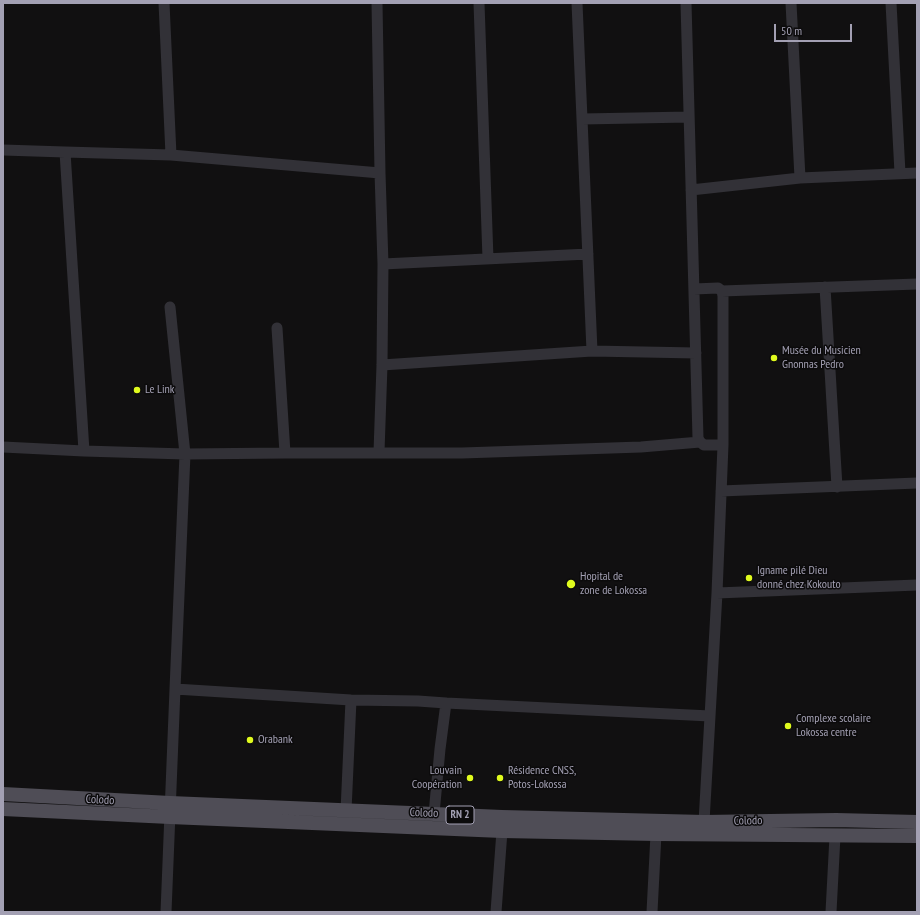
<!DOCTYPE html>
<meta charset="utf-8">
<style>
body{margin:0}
#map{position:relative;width:920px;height:915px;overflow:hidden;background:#111011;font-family:"PT Sans Narrow",sans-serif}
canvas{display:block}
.frame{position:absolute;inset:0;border:4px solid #a3a0b3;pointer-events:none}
.scale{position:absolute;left:774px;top:24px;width:78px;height:18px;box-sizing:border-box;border:2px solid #a3a0b3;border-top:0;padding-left:5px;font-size:12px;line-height:14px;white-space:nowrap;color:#a3a0b3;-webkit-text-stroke:3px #0c0b0c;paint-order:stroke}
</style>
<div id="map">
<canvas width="920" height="915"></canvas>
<div class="frame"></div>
<div class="scale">50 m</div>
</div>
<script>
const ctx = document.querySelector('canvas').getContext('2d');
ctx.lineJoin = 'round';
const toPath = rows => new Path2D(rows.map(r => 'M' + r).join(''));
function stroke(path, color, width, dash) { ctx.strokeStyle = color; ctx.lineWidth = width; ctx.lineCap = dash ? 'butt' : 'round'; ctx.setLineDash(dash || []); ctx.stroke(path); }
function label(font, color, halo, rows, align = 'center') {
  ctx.font = font + ' "PT Sans Narrow",sans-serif'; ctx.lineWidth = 3; ctx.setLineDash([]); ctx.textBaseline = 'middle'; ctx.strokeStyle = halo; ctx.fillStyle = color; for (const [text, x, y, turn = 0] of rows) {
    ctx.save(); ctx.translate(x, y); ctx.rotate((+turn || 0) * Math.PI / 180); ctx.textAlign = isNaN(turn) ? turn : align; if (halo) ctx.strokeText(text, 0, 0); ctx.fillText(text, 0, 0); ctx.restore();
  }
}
stroke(toPath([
 [164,3,171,155],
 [377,3,380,173,383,264,382,365,379,452],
 [479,3,488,259],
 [577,3,592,351],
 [686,3,698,438,700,442,704,445,723,445],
 [791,3,800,178],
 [891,3,900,173],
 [582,119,689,117],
 [3,150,65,152,171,155,380,173],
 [65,152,84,451],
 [691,190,800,178,917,173],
 [383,264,588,254],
 [825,287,837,487],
 [694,289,718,288,722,291,723,296,723,445,717,593,704,822],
 [722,291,917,284],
 [277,328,285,453],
 [382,365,592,351,696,353],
 [3,447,84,451,185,454,285,453,462,453,641,447,700,442],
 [721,491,917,483],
 [717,593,917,585],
 [175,689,351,700,418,701,446,703,710,716],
 [346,811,351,700],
 [434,814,440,749,446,703],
 [166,912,175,689,185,454,170,307],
 [496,912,502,831],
 [652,912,656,834],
 [831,912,835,836]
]), '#323137', 11);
stroke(toPath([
 [3,794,170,803,434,814,502,817,704,822,836,820,917,822],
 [3,809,170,817,502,831,656,834,917,836]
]), '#4f4d56', 14);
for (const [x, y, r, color] of [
 [774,358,4,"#e0fb1e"],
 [137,390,4,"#e0fb1e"],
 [749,578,4,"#e0fb1e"],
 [571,584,5,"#e0fb1e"],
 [788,726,4,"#e0fb1e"],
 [250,740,4,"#e0fb1e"],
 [470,778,4,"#e0fb1e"],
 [500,778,4,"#e0fb1e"]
]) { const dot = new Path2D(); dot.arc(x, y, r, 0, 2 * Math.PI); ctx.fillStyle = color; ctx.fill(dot); stroke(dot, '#0c0b0c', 1.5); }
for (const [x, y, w] of [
 [460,815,28]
]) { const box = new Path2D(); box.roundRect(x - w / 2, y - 9, w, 18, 3); ctx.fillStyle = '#0c0b0c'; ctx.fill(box); stroke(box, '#a3a0b3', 1); }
label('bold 11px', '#a3a0b3', null, [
 ["RN 2",460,815]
]);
label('12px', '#a3a0b3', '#0c0b0c', [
 ["Musée du Musicien",782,351],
 ["Gnonnas Pedro",782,365],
 ["Le Link",145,390],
 ["Igname pilé Dieu",757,571],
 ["donné chez Kokouto",757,585],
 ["Hopital de",580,577],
 ["zone de Lokossa",580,591],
 ["Complexe scolaire",796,719],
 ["Lokossa centre",796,733],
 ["Orabank",258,740],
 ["Louvain",462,771,"right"],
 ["Coopération",462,785,"right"],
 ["Résidence CNSS,",508,771],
 ["Potos-Lokossa",508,785]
], 'left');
label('12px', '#a3a0b3', '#0c0b0c', [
 ["Colodo",100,800,3],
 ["Colodo",424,813,2],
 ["Colodo",748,821,-1]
]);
</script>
